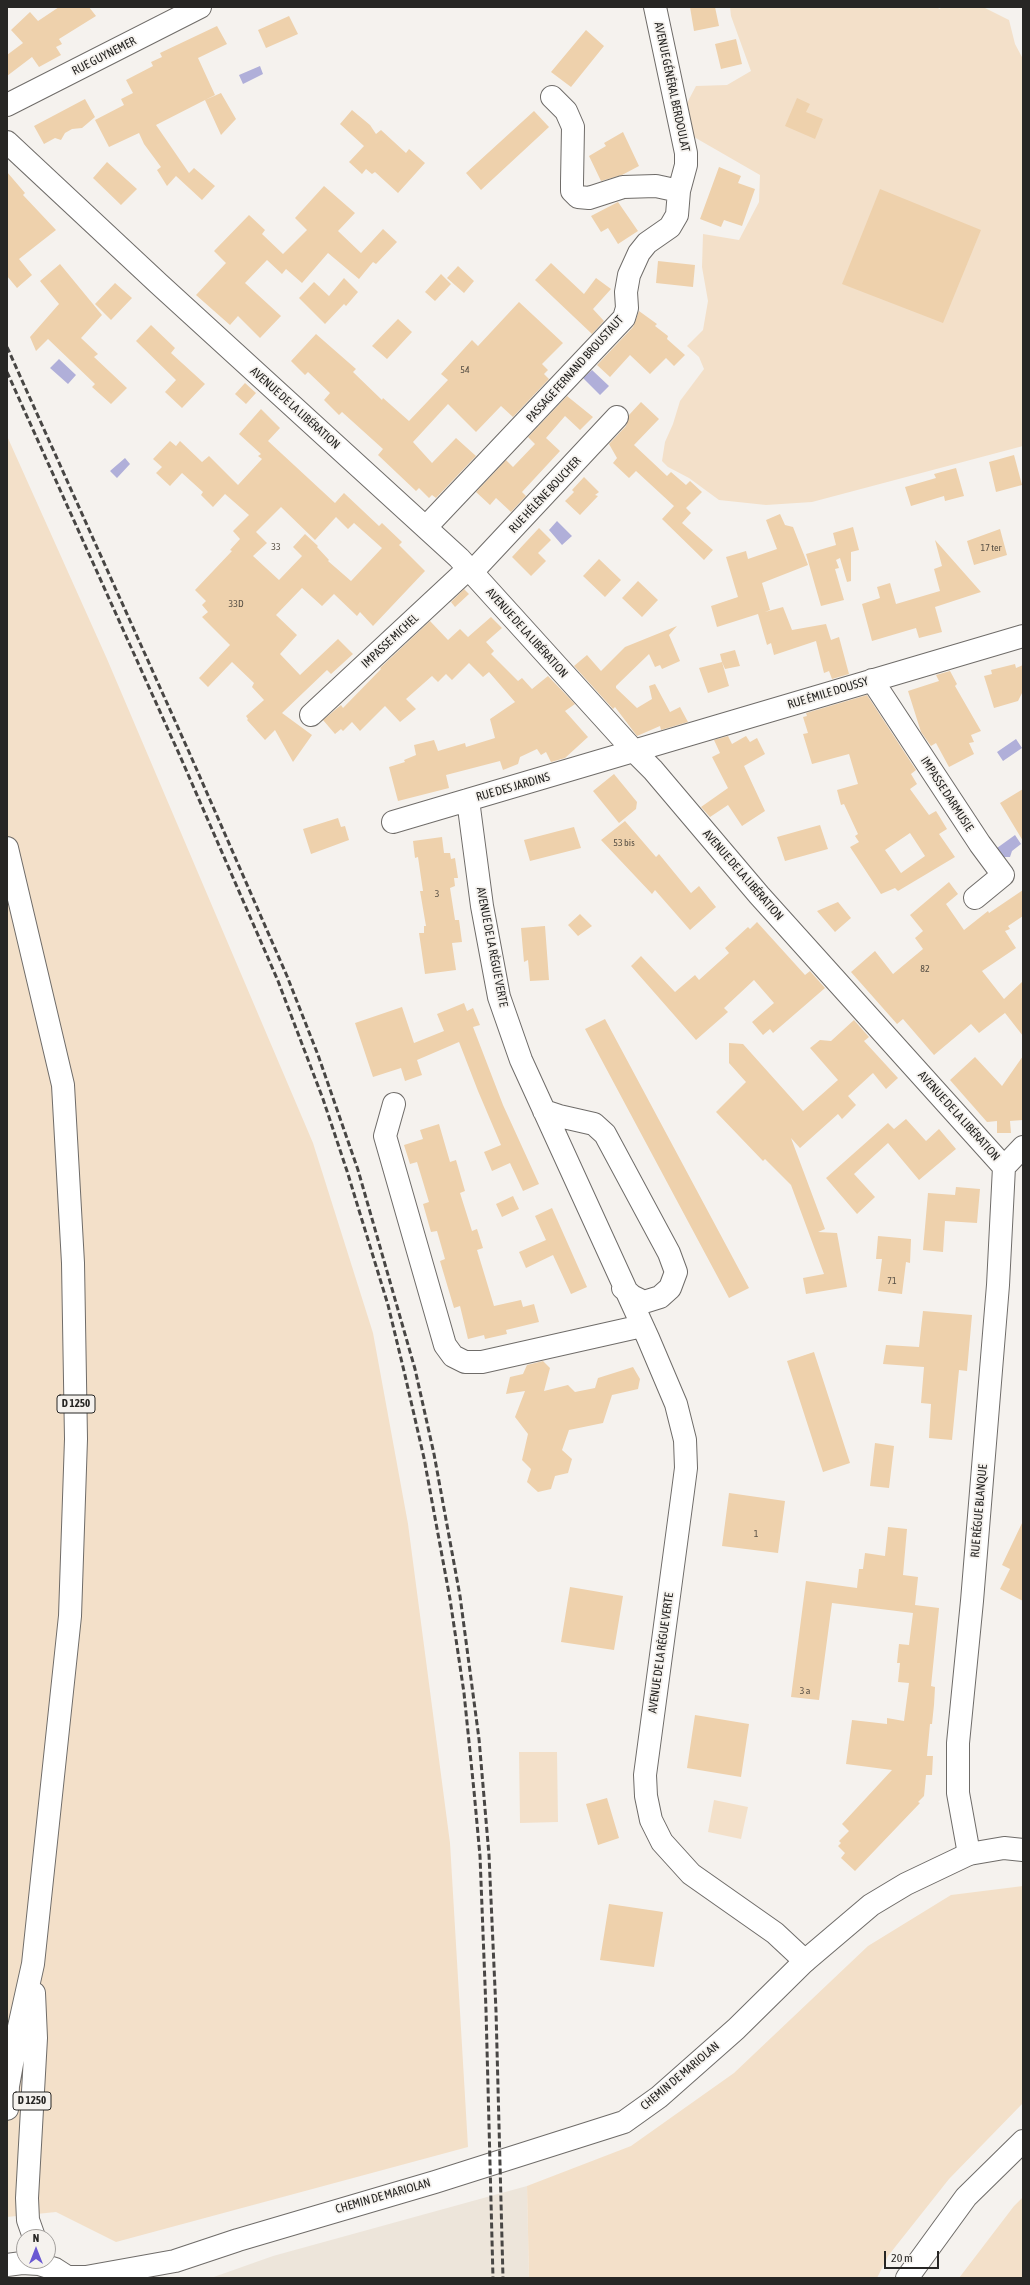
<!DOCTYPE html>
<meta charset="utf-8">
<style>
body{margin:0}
#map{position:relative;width:1030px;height:2285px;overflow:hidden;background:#f5f2ee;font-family:"Asap Condensed",sans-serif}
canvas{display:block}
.frame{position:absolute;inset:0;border:8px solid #272624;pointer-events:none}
.north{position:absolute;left:16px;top:2229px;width:40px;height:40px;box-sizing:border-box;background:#f5f2ee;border:1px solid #a3a09d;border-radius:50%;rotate:0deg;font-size:11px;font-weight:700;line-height:16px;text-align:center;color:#272624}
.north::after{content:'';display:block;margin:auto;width:14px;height:18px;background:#6a58d2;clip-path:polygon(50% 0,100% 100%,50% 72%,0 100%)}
.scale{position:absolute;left:884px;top:2251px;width:55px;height:18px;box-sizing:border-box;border:2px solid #272624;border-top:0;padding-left:5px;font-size:12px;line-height:14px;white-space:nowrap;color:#272624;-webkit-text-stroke:3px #f5f2ee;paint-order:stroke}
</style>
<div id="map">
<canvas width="1030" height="2285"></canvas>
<div class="frame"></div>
<div class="north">N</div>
<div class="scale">20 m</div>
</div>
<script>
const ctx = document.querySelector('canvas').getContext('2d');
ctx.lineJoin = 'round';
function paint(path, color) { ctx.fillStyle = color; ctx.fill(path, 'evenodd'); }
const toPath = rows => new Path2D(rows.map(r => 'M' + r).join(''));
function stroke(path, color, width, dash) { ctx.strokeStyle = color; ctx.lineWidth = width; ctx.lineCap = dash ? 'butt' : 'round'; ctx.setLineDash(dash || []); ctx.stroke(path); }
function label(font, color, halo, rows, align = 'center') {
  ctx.font = font + ' "Asap Condensed",sans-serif'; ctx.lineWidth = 3.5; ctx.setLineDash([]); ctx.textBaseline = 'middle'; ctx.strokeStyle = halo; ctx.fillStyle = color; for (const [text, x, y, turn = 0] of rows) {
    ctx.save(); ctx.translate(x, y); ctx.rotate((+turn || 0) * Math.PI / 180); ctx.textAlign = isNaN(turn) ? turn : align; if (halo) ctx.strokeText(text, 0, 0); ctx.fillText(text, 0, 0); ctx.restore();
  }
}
paint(toPath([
 [527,2186,529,2278,211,2278,273,2256]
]), '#ede5da');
paint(toPath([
 [730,7,936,7,940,9,941,7,983,7,1009,20,1015,44,1023,59,1023,446,812,502,766,505,719,500,689,478,668,467,662,461,665,442,673,424,680,401,704,369,699,357,687,346,703,330,708,301,702,267,703,234,739,240,759,202,760,175,694,137,686,105,696,86,727,85,751,71,731,16],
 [7,436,107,659,313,1143,373,1333,408,1524,450,1843,468,2147,116,2242,56,2212,7,2217],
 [519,1752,557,1752,558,1822,520,1823],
 [714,1800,748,1807,741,1839,708,1832],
 [1023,1886,1023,2103,949,2179,888,2256,877,2278,529,2278,527,2186,631,2146,734,2073,868,1946,951,1895],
 [1023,2197,1023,2278,959,2278,1014,2206]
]), '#f3e0c9');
paint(toPath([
 [260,66,263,74,243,84,239,75],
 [59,359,76,375,68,384,50,368],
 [592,370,609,386,600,395,583,378],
 [125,458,130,464,117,478,110,471],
 [557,521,572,536,562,545,549,530],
 [1016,739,1022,748,1003,761,997,752],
 [1015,835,1021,844,1012,851,1010,857,1004,857,997,848]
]), '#b0afd9');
paint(toPath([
 [59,7,89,7,96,16,59,39,62,44,56,47,61,55,39,67,32,57,7,76,7,55,23,43,11,30,30,12,38,21],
 [690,7,715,7,719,26,694,31],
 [289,16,298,34,266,48,258,30],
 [217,26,227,44,198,58,215,95,205,100,221,93,236,119,221,135,205,100,156,125,189,173,194,168,215,186,202,200,176,176,167,186,157,170,161,167,144,144,139,133,109,147,95,120,124,105,121,99,133,93,126,80,153,66,151,62,162,57,160,53],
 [586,30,604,46,571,87,551,72],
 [736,39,742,64,721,69,715,44],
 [797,98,810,104,806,112,823,119,815,139,785,126],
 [85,99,95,117,82,128,72,129,65,133,61,140,55,138,44,144,34,126],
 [352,110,370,125,376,134,381,130,406,153,409,149,425,163,398,193,375,172,372,174,366,169,362,174,349,162,364,146,340,124],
 [534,111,549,127,481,190,466,173],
 [623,132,639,166,622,175,601,181,589,156,606,146,604,143],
 [107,162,137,189,121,205,93,178],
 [719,167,741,176,738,183,755,189,742,226,724,220,721,227,700,219],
 [7,172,25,193,23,195,56,230,19,259,32,275,17,288,7,276],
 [324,186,355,213,338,231,361,253,383,229,397,242,376,264,373,262,359,279,328,253,302,283,286,269,282,274,267,260,245,283,281,316,260,338,238,316,230,325,196,295,226,263,214,251,249,215,265,230,262,234,283,254,307,230,295,218],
 [880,189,981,230,943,323,842,284],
 [618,202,638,231,618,244,608,228,601,232,591,216],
 [658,261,695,265,693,287,656,283],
 [551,263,584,294,596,278,611,289,593,309,604,321,592,334,535,280],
 [60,264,102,315,81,338,98,354,94,357,127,388,111,404,92,387,95,384,48,339,36,351,30,337,59,304,40,281],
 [458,266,474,281,464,293,447,278],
 [441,274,451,284,435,301,425,292],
 [344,278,358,292,346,306,344,304,325,324,299,298,314,282,329,296],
 [115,283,132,298,111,320,95,304],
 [519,302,563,343,542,364,548,370,544,374,549,379,513,417,501,406,476,432,448,404,413,442,432,463,456,438,476,456,436,498,432,495,429,498,419,488,416,491,378,455,383,449,342,412,339,415,324,400,330,393,308,372,305,375,291,361,316,334,356,369,353,372,382,400,383,398,409,421,448,380,441,374,472,340,478,346],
 [639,311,657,324,655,326,668,336,667,339,685,355,674,366,666,358,650,374,630,355,610,377,597,365,633,327],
 [398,319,412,332,387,359,372,346],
 [151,325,175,348,171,353,205,384,182,408,165,392,176,380,136,341],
 [245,383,256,393,246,404,235,394],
 [567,396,593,417,580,430,565,416,546,438,560,451,522,492,526,496,511,512,496,498,490,505,476,492,506,460,513,467,535,444,528,437],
 [641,402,659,419,634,445,667,476,671,472,686,485,690,481,702,492,686,508,691,513,682,523,713,550,704,560,662,519,674,506,636,471,629,478,613,463,617,458,609,444,626,426,629,415],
 [261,409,280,428,268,441,335,503,344,493,379,526,382,523,402,542,399,545,425,571,373,626,360,612,357,616,334,594,322,606,302,588,276,615,297,635,280,654,300,675,338,639,353,654,331,674,327,670,282,713,312,735,293,762,275,730,265,740,247,720,248,719,246,716,264,700,252,687,254,683,232,662,208,687,199,678,230,645,202,617,208,612,202,605,206,601,195,590,232,551,230,550,240,539,233,531,249,515,225,494,213,507,201,495,203,492,182,473,170,486,156,473,162,467,153,459,170,441,176,446,180,441,202,462,209,456,238,485,262,459,258,456,261,454,239,434],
 [281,507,315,540,336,517,348,529,354,523,382,548,351,581,328,561,329,560,317,547,318,546,305,534,293,547,302,556,279,580,253,556,267,543,256,532],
 [1014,455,1022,485,996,492,989,462],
 [956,468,964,496,945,501,944,496,911,506,905,487,936,478,934,474],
 [584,477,599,492,595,495,598,496,580,515,565,501,574,492,572,490],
 [780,514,785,525,793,527,808,565,762,583,770,610,765,612,783,607,792,630,826,624,831,640,839,637,849,674,832,679,829,671,824,673,816,641,774,655,771,643,767,645,758,614,717,627,711,606,738,597,726,557,746,551,748,559,777,549,766,520],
 [853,527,859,550,851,552,851,581,847,582,840,558,836,560,839,568,835,569,844,600,821,606,806,554,836,545,833,533],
 [539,528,551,540,538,553,546,561,531,576,512,557],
 [1000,529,1007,555,974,565,967,541],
 [935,540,981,592,935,607,942,632,919,638,916,628,872,641,862,604,880,598,877,587,890,583,896,604,940,591,934,569,942,566],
 [599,559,621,580,605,597,583,576],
 [638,581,658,600,642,617,622,598],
 [464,589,469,594,455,607,451,602],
 [491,617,502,628,486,642,494,651,491,654,518,681,522,678,532,689,548,676,575,704,565,711,588,737,565,758,551,762,546,752,541,755,537,749,520,757,518,764,503,770,500,761,446,775,449,788,398,801,389,767,405,762,404,760,416,755,414,745,434,740,438,751,465,743,466,747,495,738,490,719,515,702,489,672,483,677,469,663,452,680,446,674,438,682,432,676,406,699,416,709,400,722,385,706,360,731,352,722,343,731,341,729,335,734,323,720,341,705,343,708,381,669,380,668,430,621,448,640,460,629,468,637],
 [677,626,669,635,680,661,662,669,660,665,655,667,649,654,616,686,616,688,637,708,652,699,649,686,655,684,670,712,680,707,688,722,661,730,660,726,637,736,615,707,613,709,574,666,587,655,601,671,625,647],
 [735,650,740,666,725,669,722,662,729,686,708,693,699,668,722,662,720,654],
 [1015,664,1016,668,1023,665,1023,691,1018,701,994,708,984,676,992,674,991,670],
 [950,671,957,684,955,686,981,731,971,735,974,742,969,743,974,754,949,767,936,743,931,746,921,732,908,691,939,681,936,675],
 [867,695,916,770,911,774,917,784,910,789,929,815,936,811,947,829,939,834,955,857,898,891,895,888,881,894,850,847,859,842,855,836,858,834,844,804,841,805,837,790,858,784,849,754,812,764,803,734,808,733,803,717,807,716,806,713],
 [910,833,925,856,901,873,885,850],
 [728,736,732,744,746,736,750,742,757,738,765,754,744,766,765,811,742,826,728,805,710,817,701,807,728,788,712,757,720,753,714,740],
 [614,774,637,802,636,809,619,823,593,791],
 [1023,789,1023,841,1000,803],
 [338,818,341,827,345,826,349,840,311,854,303,829],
 [625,821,656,857,659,854,691,893,699,886,716,907,690,930,655,890,652,894,601,840],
 [820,825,828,849,785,861,777,837],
 [574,827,581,848,530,861,524,840],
 [442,837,444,853,450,853,451,859,455,858,458,878,454,878,455,886,450,888,455,920,459,920,462,942,452,943,456,970,425,974,419,933,424,933,424,926,426,926,420,891,423,891,418,857,415,858,413,841],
 [949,882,958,894,946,904,964,930,988,911,989,913,1023,890,1023,916,1008,926,1010,929,1005,931,1016,948,982,971,1004,999,1023,981,1023,1036,1005,1013,979,1033,971,1024,934,1055,903,1019,897,1024,851,972,875,951,893,974,923,949,915,938,923,931,910,915],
 [838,902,851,918,835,932,817,911],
 [580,914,592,926,578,936,568,925],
 [757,922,805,975,810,971,825,988,773,1033,770,1029,763,1035,752,1022,774,1003,754,980,724,1008,728,1012,696,1040,631,966,641,956,675,992,695,975,699,980,729,953,725,948,748,927,750,929],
 [545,926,549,980,530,981,528,960,524,962,521,928],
 [464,1003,467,1011,473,1008,480,1025,473,1027,503,1105,539,1184,523,1191,510,1163,492,1171,484,1152,501,1145,478,1091,459,1042,417,1060,422,1075,405,1081,401,1068,373,1077,355,1023,402,1007,414,1043,444,1031,437,1014],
 [605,1019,749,1288,729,1298,585,1029],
 [854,1020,869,1037,864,1041,898,1078,886,1089,873,1073,848,1096,856,1105,842,1119,838,1114,800,1148,791,1138,825,1229,818,1232,837,1233,847,1287,806,1294,803,1278,824,1274,791,1185,765,1159,763,1161,716,1112,746,1082,729,1063,729,1043,743,1044,803,1111,838,1080,810,1048,820,1040,831,1041],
 [1023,1056,1023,1120,1010,1121,1011,1133,997,1133,997,1121,987,1122,950,1080,975,1057,1002,1086],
 [906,1119,926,1141,939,1129,956,1149,919,1180,888,1143,854,1174,875,1197,857,1214,826,1178,888,1123,894,1129],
 [439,1124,450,1162,456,1160,465,1191,460,1193,472,1231,477,1229,483,1248,477,1250,494,1306,521,1300,523,1307,534,1304,539,1322,506,1330,507,1334,485,1339,484,1335,468,1339,460,1306,454,1308,440,1261,445,1259,437,1231,431,1232,423,1204,429,1202,417,1162,410,1164,404,1145,423,1139,420,1130],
 [956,1187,980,1189,977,1223,945,1221,943,1252,923,1250,928,1193,955,1195],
 [513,1196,519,1209,502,1217,496,1204],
 [552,1208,587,1287,571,1294,553,1255,526,1268,519,1252,546,1240,535,1216],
 [878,1236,911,1239,910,1263,906,1262,902,1294,878,1291,882,1259,876,1259],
 [923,1311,972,1315,967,1371,959,1370,952,1440,929,1438,931,1404,921,1403,924,1367,883,1364,886,1345,919,1347],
 [814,1352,850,1463,823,1472,787,1361],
 [543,1361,550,1368,544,1391,568,1385,575,1392,595,1388,598,1378,633,1367,640,1379,638,1389,612,1395,603,1423,569,1430,562,1450,572,1459,568,1473,555,1476,551,1489,538,1492,527,1482,531,1469,522,1460,528,1434,515,1417,525,1391,506,1394,510,1377,523,1374,527,1365],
 [875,1443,894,1446,889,1488,870,1486],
 [729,1493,785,1501,778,1553,722,1546],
 [1023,1521,1023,1601,1000,1589,1010,1569,1002,1565],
 [888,1527,907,1529,903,1575,918,1577,915,1605,939,1608,931,1686,935,1687,934,1705,932,1724,930,1724,927,1756,933,1756,932,1775,926,1775,924,1796,918,1802,920,1803,855,1871,841,1858,845,1853,838,1846,841,1843,839,1841,849,1831,842,1824,892,1770,846,1764,852,1720,887,1724,887,1718,904,1721,909,1683,898,1682,900,1663,897,1663,899,1644,909,1645,913,1613,832,1603,819,1700,791,1697,806,1581,857,1588,859,1569,863,1569,865,1553,885,1556],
 [570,1587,623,1596,614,1650,561,1642],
 [695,1715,749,1724,741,1777,687,1768],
 [607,1798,619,1838,598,1845,586,1804],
 [609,1904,663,1912,654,1967,600,1960]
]), '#eed1ac');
const minor = toPath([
 [552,97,566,111,573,127,572,182,572,191,578,197,589,198,623,187,656,186,679,191],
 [7,105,200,7],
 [7,142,159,284,459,558,634,751,653,770,759,895,1004,1167],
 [426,527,624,318,627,308,626,292,629,275,639,253,647,243,670,227,677,215,679,191,686,165,686,153,655,7],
 [472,572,617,417],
 [872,680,980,844,1003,875,975,898],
 [311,715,469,568],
 [468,800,482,906,499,997,521,1060,648,1338,676,1404,685,1440,686,1468,683,1491,645,1775,646,1796,651,1820,662,1842,691,1874,775,1933,805,1961],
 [393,822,1023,636],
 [394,1104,385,1136,445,1345,453,1356,465,1362,482,1362,642,1326],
 [544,1111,559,1116,594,1124,605,1134,669,1253,676,1272,670,1288,660,1297,644,1302,632,1296,623,1288],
 [1004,1167,1023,1147],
 [969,1854,958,1793,958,1743,972,1601,998,1285,1004,1167]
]);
const secondary = toPath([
 [68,2277,86,2277,175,2261,238,2240,435,2182,624,2122,659,2097,736,2029,805,1961,871,1905,906,1884,969,1854,1004,1848,1023,1850],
 [907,2278,966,2197,1023,2141]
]);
const primary = toPath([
 [7,848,63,1085,73,1263,76,1439,70,1616,33,1964,17,2036,8,2086,7,2109],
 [34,2237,28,2220,27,2198,36,2038,34,1993],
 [7,2265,22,2263,39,2264,55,2269,69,2278]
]);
stroke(minor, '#6f6c69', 24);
stroke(secondary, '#6f6c69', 24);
stroke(primary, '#6f6c69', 24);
stroke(minor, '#fff', 22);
stroke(secondary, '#fff', 22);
stroke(primary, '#fff', 22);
stroke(toPath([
 [7,347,189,752,287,976,318,1055,358,1170,415,1369,434,1454,460,1596,479,1739,489,1855,496,2011,503,2278],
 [7,372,180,756,278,981,323,1099,347,1171,388,1305,404,1371,424,1458,450,1599,464,1693,474,1791,480,1856,486,2010,493,2278]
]), '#484644', 3, [6, 3]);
label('10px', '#595146', null, [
 ["54",465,370],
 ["33",276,547],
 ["17 ter",991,548],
 ["33D",236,604],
 ["53 bis",624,843],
 ["3",437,894],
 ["82",925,969],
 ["71",892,1281],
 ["1",756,1534],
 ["3 a",805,1691]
]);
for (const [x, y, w] of [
 [76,1404,38],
 [32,2101,38]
]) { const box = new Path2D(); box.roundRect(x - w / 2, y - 9, w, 18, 3); ctx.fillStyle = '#f5f2ee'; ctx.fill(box); stroke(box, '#272624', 1); }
label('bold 11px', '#272624', null, [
 ["D 1250",76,1404],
 ["D 1250",32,2101]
]);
label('12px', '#272624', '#f5f2ee', [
 ["RUE GUYNEMER",104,56,-27],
 ["AVENUE GÉNÉRAL BERDOULAT",672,87,78],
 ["PASSAGE FERNAND BROUSTAUT",575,369,-48],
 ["AVENUE DE LA LIBÉRATION",295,408,42],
 ["RUE HÉLÈNE BOUCHER",545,495,-47],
 ["AVENUE DE LA LIBÉRATION",527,633,48],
 ["IMPASSE MICHEL",390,641,-43],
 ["RUE ÉMILE DOUSSY",828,693,-17],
 ["RUE DES JARDINS",513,787,-16],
 ["IMPASSE DARMUSIE",947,794,57],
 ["AVENUE DE LA LIBÉRATION",743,875,49],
 ["AVENUE DE LA RÈGUE VERTE",492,947,79],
 ["AVENUE DE LA LIBÉRATION",959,1116,48],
 ["RUE RÈGUE BLANQUE",979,1511,-85],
 ["AVENUE DE LA RÈGUE VERTE",661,1653,-82],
 ["CHEMIN DE MARIOLAN",680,2076,-40],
 ["CHEMIN DE MARIOLAN",383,2196,-16]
]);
</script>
